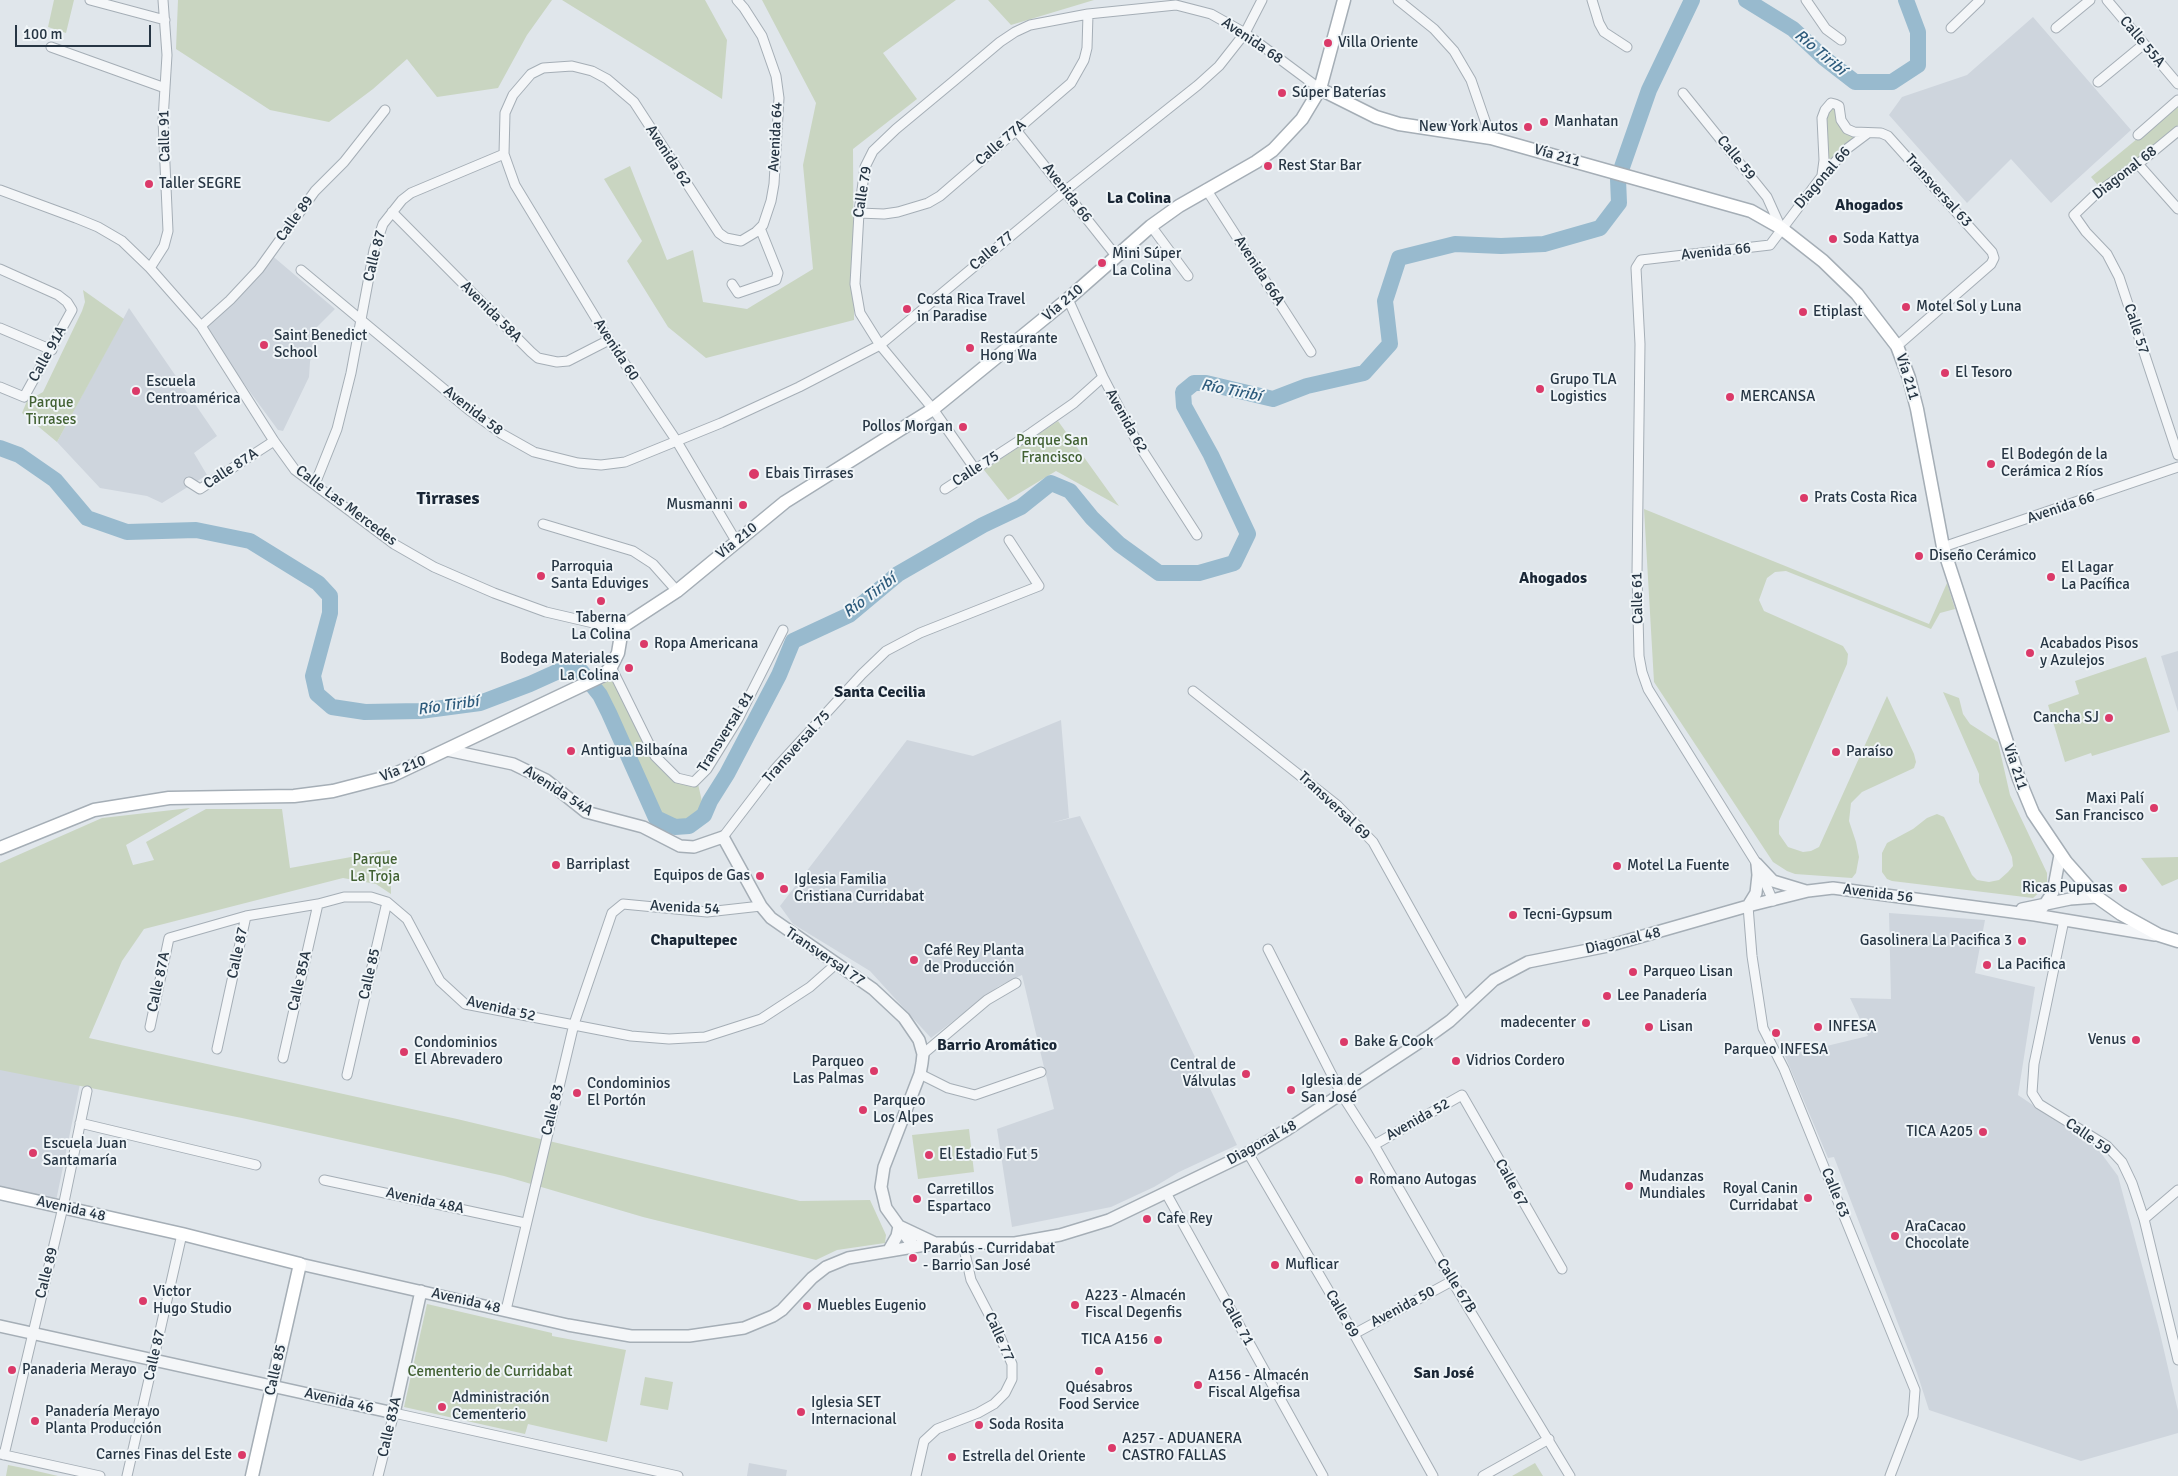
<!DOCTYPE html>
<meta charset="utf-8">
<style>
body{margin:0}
#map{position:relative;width:2178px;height:1476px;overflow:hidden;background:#e0e6eb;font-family:Signika,sans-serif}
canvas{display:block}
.scale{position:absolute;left:15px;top:25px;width:136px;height:22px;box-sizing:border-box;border:2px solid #273644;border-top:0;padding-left:6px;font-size:15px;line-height:18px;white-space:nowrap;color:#273644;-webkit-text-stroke:4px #f0f5f8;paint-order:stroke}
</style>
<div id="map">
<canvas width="2178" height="1476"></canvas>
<div class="scale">100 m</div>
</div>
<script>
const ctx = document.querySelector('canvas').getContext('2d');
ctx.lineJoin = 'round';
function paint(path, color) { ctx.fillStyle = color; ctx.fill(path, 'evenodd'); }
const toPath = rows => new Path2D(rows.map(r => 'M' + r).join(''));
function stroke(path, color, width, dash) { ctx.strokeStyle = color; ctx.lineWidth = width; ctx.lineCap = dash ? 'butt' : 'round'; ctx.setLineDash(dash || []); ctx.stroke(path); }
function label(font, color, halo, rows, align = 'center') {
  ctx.font = font + ' Signika,sans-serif'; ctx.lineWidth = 4; ctx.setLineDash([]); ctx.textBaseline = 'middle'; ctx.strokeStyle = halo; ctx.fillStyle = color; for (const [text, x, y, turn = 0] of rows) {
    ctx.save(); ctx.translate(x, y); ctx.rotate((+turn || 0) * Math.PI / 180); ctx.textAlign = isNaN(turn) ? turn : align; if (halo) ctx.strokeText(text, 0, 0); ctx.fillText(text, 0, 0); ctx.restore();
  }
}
paint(toPath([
 [2033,17,2131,130,2051,203,2011,159,1967,203,1889,115,1902,97,1967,75],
 [269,253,335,309,317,327,310,362,309,377,283,431,278,430,203,328,243,293],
 [129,308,217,436,194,453,207,475,162,503,147,496,100,488,57,442],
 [2178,651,2178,712,2161,656],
 [1061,720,1069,818,1051,823,1080,816,1237,1145,1179,1172,1154,1187,1111,1207,1012,1227,997,1129,1054,1109,1022,975,999,986,931,1038,870,971,793,924,780,906,907,740,973,756],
 [1889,913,1985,920,1975,973,2035,987,2018,1095,2098,1149,2118,1176,2159,1329,2178,1411,2178,1433,2081,1461,1929,1410,1917,1373,1834,1157,1828,1158,1785,1056,1868,1036,1850,998,1891,999],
 [0,1068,80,1084,56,1201,0,1189],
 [749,1463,787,1470,786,1476,747,1476]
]), '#ced5dd');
paint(toPath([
 [54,0,74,0,66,33,48,27],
 [178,0,552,0,527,35,498,88,437,97,407,59,373,89,329,122,270,110,176,49],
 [562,0,705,0,727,40,722,99],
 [762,0,956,0,883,53,917,99,853,149,854,320,706,358,668,327,627,261,642,241,604,179,630,166,667,260,693,250,703,302,747,309,813,269,803,165,816,103],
 [988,0,1094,0,1011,25],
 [1835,105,1838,120,1859,135,1827,167,1825,114],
 [2178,105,2178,125,2100,188,2091,177],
 [83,290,124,319,57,442,22,413,29,396,36,396,43,392,82,311,85,302],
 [1058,421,1119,506,1056,471,1008,500,984,470],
 [1644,509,1929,624,1947,583,1955,609,1940,613,1931,629,1786,571,1775,572,1767,578,1759,600,1764,611,1843,646,1848,654,1847,664,1779,821,1779,834,1788,847,1803,852,1811,851,1819,847,1887,696,1914,754,1916,762,1914,768,1862,792,1851,803,1849,821,1856,842,1859,857,1856,873,1852,878,1795,874,1787,871,1773,862,1654,682],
 [2146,657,2170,732,2092,756,2091,753,2065,762,2048,705,2079,694,2075,681],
 [614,677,653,756,676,780,698,784,704,810,685,823,670,822,656,813,612,702,601,685],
 [1943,692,1959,698,1963,714,1970,724,1998,742,2010,795,2047,873,2047,882,2042,890,2033,898,1892,881,1887,879,1882,872,1882,853,1887,843,1913,829,1927,818,1937,814,1944,817,1972,875,1977,880,1989,882,1999,880,2008,872,2013,866,2012,857,1979,782,1979,774],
 [190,808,126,845,133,865,154,860,146,842,206,809,282,809,290,868,390,850,391,894,376,884,343,878,144,929,122,961,89,1038,457,1119,800,1201,870,1200,886,1235,885,1243,837,1250,816,1260,643,1217,504,1176,242,1118,0,1070,0,863,102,818],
 [2178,857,2178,879,2162,886,2141,858],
 [969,1129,974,1172,918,1179,912,1135],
 [427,1304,552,1333,552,1336,626,1350,607,1442,528,1424,525,1434,404,1407],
 [645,1377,673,1382,668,1410,640,1405],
 [1535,1463,1543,1476,1512,1476],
 [8,1465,28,1469,58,1476,6,1476]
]), '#c9d5c1');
stroke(toPath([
 [1746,0,1793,29,1824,58,1855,82,1892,82,1918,65,1918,32,1906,0],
 [1621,170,1649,90,1692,0],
 [0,448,19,455,55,480,87,518,127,532,196,530,250,541,318,583,330,596,330,613,313,676,317,694,332,707,365,712,420,711,480,703,530,684,561,670,581,671,600,695,609,713,656,818,675,827,689,826,704,815,710,801,727,774,779,675,793,641,849,615,898,574,983,525,1021,507,1051,483,1070,491,1092,518,1119,544,1159,573,1199,573,1234,563,1248,534,1211,455,1184,406,1183,392,1194,383,1206,383,1273,399,1307,386,1364,373,1390,344,1385,301,1399,258,1455,244,1501,246,1544,244,1600,228,1619,203,1618,179]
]), '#98bace', 16);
const minor = toPath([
 [90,0,165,20],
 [1398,0,1434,29,1454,51,1471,80,1491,138],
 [1592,0,1599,23,1604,32,1627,47],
 [1806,0,1826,29,1841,40],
 [2107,0,2178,84],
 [1951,28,1980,0],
 [2056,28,2090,0],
 [51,47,165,88],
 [2098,82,2144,44],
 [1683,93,1767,197,1781,228],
 [1016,130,1117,257],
 [2178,131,2138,164,2098,192,2074,215,2086,232,2107,254,2119,277,2178,455],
 [2138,135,2178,100],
 [504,154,515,185,609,340,676,440,736,541],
 [2138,164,2178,209],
 [1822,175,1824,160,1822,118,1825,110,1831,103,1835,104,1839,106,1841,120,1847,129,1854,132,1881,133,1888,136,1992,252,1994,258,1991,264,1897,346],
 [1206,189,1311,352],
 [0,190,76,218,98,227,122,241,150,268,201,326,274,441,295,470,394,544,434,567,494,593,546,612,619,629],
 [392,212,531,352,538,358,557,362,568,361,609,340],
 [859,213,884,214,898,212,928,203,940,196,1071,83,1084,60,1087,48,1088,14],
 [1151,226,1188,276],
 [150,268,164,246,168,231,163,120,167,55,163,0],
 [0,269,58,295,67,302,72,310,24,397,0,387],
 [301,270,469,410,502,434,534,452,578,463,601,465,625,462,721,423,799,387,880,345,1066,190,1198,85,1219,66,1245,33,1262,0],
 [732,284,738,293,776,280,778,273,760,228],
 [1068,299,1103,377,1137,442,1197,535],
 [201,326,230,300,259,269,315,191,344,162,385,110],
 [0,328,52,350],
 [975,469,933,409,880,345,860,313,855,284,859,213,865,167,873,151,896,129,955,80,1000,42,1015,32,1030,25,1088,14,1176,5,1211,14,1245,33,1320,89],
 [189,482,200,489,274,441],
 [315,484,337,429,351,373,374,250,383,224,402,200,411,193,504,154,505,113,513,95,531,74,543,68,572,66,592,71,607,79,634,102,719,233,726,238,741,241,756,232,763,225,771,201,774,184,779,98,776,76,762,36,744,8,737,0],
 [945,489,1031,433,1074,403,1103,377],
 [543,524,633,551,653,564,677,591],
 [1943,547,2178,467],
 [611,667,655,756,677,778,694,782,707,769,738,719,783,630],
 [1193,691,1337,805,1373,842,1465,1007],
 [723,837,775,769,862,674,886,651,920,633,1039,586,1009,540],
 [1773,901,1757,864,1648,689,1642,672,1639,656,1637,573,1640,344,1636,268,1641,260,1770,245,1822,176,1848,148,1868,133],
 [1748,906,1752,956,1763,1028,1784,1069,1915,1390,1913,1416,1890,1476],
 [2064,920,2034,1064,2032,1093,2039,1104,2107,1146,2122,1162,2132,1183,2144,1219,2178,1360],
 [1268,949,1342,1095,1374,1145,1452,1281,1570,1476],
 [150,1027,169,938,246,916,318,904,344,897,371,897,387,902,407,919,440,981,465,1004,631,1036,669,1039,705,1037,761,1019,810,987,836,964],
 [217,1049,246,916],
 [923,1054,987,1000,1016,983],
 [283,1058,318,904],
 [920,1074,948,1088,975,1095,1041,1072],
 [347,1075,387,902],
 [80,1123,256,1165],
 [1374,1145,1462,1095,1562,1269],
 [1248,1153,1354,1334,1433,1476],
 [324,1180,525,1223],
 [1166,1193,1323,1476],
 [2144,1219,2178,1190],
 [506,1310,574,1024,612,913,623,904,707,912,761,906],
 [1354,1334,1452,1281],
 [0,1454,100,1476],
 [4,1455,63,1207,87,1091],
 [127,1476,182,1234],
 [378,1476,394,1413,678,1476],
 [916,1476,924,1441,937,1429,978,1413,994,1404,1005,1393,1012,1379,1012,1364,997,1330,971,1280,963,1244],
 [1483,1476,1549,1439]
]);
const tertiary = toPath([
 [447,750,513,764,546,780,586,812,643,827,680,846,694,847,723,837,761,906,771,918,873,989,904,1018,919,1040,923,1054,922,1063,920,1074,884,1167,881,1187,886,1208,914,1247],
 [1757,864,1773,881,1806,891],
 [1748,906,1756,893,1758,875,1757,864],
 [2043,907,2053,892,2060,855],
 [2022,909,2070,899,2097,897],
 [889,1250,897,1236,899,1226,935,1243],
 [300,1264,568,1325,631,1336,689,1336,744,1328,773,1316,782,1310,812,1278,826,1267,848,1258,937,1243,1015,1243,1060,1235,1109,1220,1248,1153,1288,1129,1432,1034,1450,1021,1494,980,1528,962,1608,946,1748,906,1808,891,1833,888,2035,915,2155,935],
 [0,1326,394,1413,421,1291]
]);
const secondary = toPath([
 [1320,89,1376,117,1399,124,1491,138,1751,211,1781,228,1823,261,1857,294,1897,346,1909,378,1917,409,1943,547,2019,779,2033,813,2066,862,2097,897,2121,914,2159,935,2178,941],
 [0,848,94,810,169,798,294,796,333,791,391,776,604,675,611,667,618,653,620,641,619,629,677,591,785,502,933,409,1068,299,1151,226,1179,206,1256,162,1273,150,1302,119,1320,89,1344,0],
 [0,1193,182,1234,300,1264,252,1476]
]);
stroke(minor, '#a5aeb6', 11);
stroke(tertiary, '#a5aeb6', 14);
stroke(secondary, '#a5aeb6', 15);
stroke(minor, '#f4f6f8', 9);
stroke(tertiary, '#f4f6f8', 11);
stroke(secondary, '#fff', 12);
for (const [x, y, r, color] of [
 [1328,43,5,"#db3a69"],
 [1282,93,5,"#db3a69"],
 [1544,122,5,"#db3a69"],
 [1528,127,5,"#db3a69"],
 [1268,166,5,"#db3a69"],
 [149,184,5,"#db3a69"],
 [1833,239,5,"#db3a69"],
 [1102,263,5,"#db3a69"],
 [1906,307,5,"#db3a69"],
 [907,309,5,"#db3a69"],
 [1803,312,5,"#db3a69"],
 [264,345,5,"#db3a69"],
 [970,348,5,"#db3a69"],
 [1945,373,5,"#db3a69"],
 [1540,389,5,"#db3a69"],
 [136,391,5,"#db3a69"],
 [1730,397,5,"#db3a69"],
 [963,427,5,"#db3a69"],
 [1991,464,5,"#db3a69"],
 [754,474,6,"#db3a69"],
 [1804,498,5,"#db3a69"],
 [743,505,5,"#db3a69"],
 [1919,556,5,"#db3a69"],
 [541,576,5,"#db3a69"],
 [2051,577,5,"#db3a69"],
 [601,601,5,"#db3a69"],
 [644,644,5,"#db3a69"],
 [2030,653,5,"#db3a69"],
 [629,668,5,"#db3a69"],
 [2109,718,5,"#db3a69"],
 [571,751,5,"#db3a69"],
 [1836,752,5,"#db3a69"],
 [2154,808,5,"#db3a69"],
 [556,865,5,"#db3a69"],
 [1617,866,5,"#db3a69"],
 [760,876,5,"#db3a69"],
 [2123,888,5,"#db3a69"],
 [784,889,5,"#db3a69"],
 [1513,915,5,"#db3a69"],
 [2022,941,5,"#db3a69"],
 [914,960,5,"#db3a69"],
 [1987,965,5,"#db3a69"],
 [1633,972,5,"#db3a69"],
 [1607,996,5,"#db3a69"],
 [1586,1023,5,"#db3a69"],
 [1649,1027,5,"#db3a69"],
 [1818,1027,5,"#db3a69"],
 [1776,1033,5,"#db3a69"],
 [2136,1040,5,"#db3a69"],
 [1344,1042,5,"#db3a69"],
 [404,1052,5,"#db3a69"],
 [1456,1061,5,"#db3a69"],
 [874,1071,5,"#db3a69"],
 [1246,1074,5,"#db3a69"],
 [1291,1090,5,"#db3a69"],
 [577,1093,5,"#db3a69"],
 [863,1110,5,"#db3a69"],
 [1983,1132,5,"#db3a69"],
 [33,1153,5,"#db3a69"],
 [929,1155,5,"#db3a69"],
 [1359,1180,5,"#db3a69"],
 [1629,1186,5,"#db3a69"],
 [1808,1198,5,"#db3a69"],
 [917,1199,5,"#db3a69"],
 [1147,1219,5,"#db3a69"],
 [1895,1236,5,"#db3a69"],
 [913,1258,5,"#db3a69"],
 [1275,1265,5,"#db3a69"],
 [143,1301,5,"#db3a69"],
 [1075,1305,5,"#db3a69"],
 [807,1306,5,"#db3a69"],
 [1158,1340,5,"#db3a69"],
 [12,1370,5,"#db3a69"],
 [1099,1371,5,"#db3a69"],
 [1198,1385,5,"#db3a69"],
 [442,1407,5,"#db3a69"],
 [801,1412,5,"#db3a69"],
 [35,1421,5,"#db3a69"],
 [979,1425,5,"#db3a69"],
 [1112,1448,5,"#db3a69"],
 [242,1455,5,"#db3a69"],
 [952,1457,5,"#db3a69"]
]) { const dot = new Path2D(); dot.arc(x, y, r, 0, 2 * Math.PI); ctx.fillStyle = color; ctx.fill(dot); stroke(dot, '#f0f5f8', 2); }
label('15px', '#273644', '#f0f5f8', [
 ["Avenida 68",1252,41,34],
 ["Calle 55A",2142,42,50],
 ["Calle 91",165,136,-91],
 ["Avenida 64",776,137,-87],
 ["Calle 77A",1001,143,-41],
 ["Avenida 62",668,156,57],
 ["Vía 211",1557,156,16],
 ["Calle 59",1736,158,51],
 ["Diagonal 68",2125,173,-38],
 ["Diagonal 66",1823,178,-49],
 ["Transversal 63",1938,191,48],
 ["Calle 79",863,192,-81],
 ["Avenida 66",1067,193,52],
 ["Calle 89",295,219,-54],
 ["Calle 77",992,251,-40],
 ["Avenida 66",1716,252,-6],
 ["Calle 87",375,256,-76],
 ["Avenida 66A",1259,271,57],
 ["Vía 210",1063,303,-40],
 ["Avenida 58A",491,312,45],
 ["Calle 57",2136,329,72],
 ["Avenida 60",616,350,57],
 ["Calle 91A",48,354,-61],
 ["Vía 211",1907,377,73],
 ["Avenida 58",473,411,38],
 ["Avenida 62",1126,421,61],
 ["Calle 87A",231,469,-33],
 ["Calle 75",976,469,-33],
 ["Calle Las Mercedes",346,506,37],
 ["Avenida 66",2061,508,-19],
 ["Vía 210",737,541,-39],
 ["Calle 61",1638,598,-91],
 ["Transversal 81",726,732,-58],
 ["Transversal 75",797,747,-48],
 ["Vía 211",2015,767,72],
 ["Vía 210",403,769,-22],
 ["Avenida 54A",558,791,33],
 ["Transversal 69",1334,806,43],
 ["Avenida 56",1878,894,7],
 ["Avenida 54",685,908,3],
 ["Diagonal 48",1623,941,-13],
 ["Calle 87",238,953,-78],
 ["Transversal 77",825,957,34],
 ["Calle 85",370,974,-77],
 ["Calle 85A",300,981,-77],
 ["Calle 87A",159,982,-78],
 ["Avenida 52",501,1009,13],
 ["Calle 83",553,1110,-76],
 ["Avenida 52",1418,1120,-29],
 ["Calle 59",2088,1137,35],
 ["Diagonal 48",1262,1143,-29],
 ["Calle 67",1511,1183,61],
 ["Calle 63",1835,1193,68],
 ["Avenida 48A",425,1201,12],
 ["Avenida 48",71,1209,13],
 ["Calle 89",47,1273,-76],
 ["Calle 67B",1456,1286,58],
 ["Avenida 48",466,1301,13],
 ["Avenida 50",1403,1307,-28],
 ["Calle 69",1342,1314,60],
 ["Calle 71",1237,1322,61],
 ["Calle 77",999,1337,66],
 ["Calle 87",155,1355,-77],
 ["Calle 85",276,1370,-77],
 ["Avenida 46",339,1401,13],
 ["Calle 83A",390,1427,-77]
]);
label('15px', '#273644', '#f0f5f8', [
 ["Villa Oriente",1338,43],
 ["Súper Baterías",1292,93],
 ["Manhatan",1554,122],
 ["New York Autos",1518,127,"right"],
 ["Rest Star Bar",1278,166],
 ["Taller SEGRE",159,184],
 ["Soda Kattya",1843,239],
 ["Mini Súper",1112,254],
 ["La Colina",1112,271],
 ["Costa Rica Travel",917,300],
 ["in Paradise",917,317],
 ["Motel Sol y Luna",1916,307],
 ["Etiplast",1813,312],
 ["Saint Benedict",274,336],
 ["School",274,353],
 ["Restaurante",980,339],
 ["Hong Wa",980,356],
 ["El Tesoro",1955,373],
 ["Grupo TLA",1550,380],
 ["Logistics",1550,397],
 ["Escuela",146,382],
 ["Centroamérica",146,399],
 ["MERCANSA",1740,397],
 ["Pollos Morgan",953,427,"right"],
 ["El Bodegón de la",2001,455],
 ["Cerámica 2 Ríos",2001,472],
 ["Ebais Tirrases",765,474],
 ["Prats Costa Rica",1814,498],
 ["Musmanni",733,505,"right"],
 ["Diseño Cerámico",1929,556],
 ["Parroquia",551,567],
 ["Santa Eduviges",551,584],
 ["El Lagar",2061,568],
 ["La Pacífica",2061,585],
 ["Taberna",601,618,"center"],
 ["La Colina",601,635,"center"],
 ["Ropa Americana",654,644],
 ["Acabados Pisos",2040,644],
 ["y Azulejos",2040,661],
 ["Bodega Materiales",619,659,"right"],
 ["La Colina",619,676,"right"],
 ["Cancha SJ",2099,718,"right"],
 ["Antigua Bilbaína",581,751],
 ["Paraíso",1846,752],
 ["Maxi Palí",2144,799,"right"],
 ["San Francisco",2144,816,"right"],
 ["Barriplast",566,865],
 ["Motel La Fuente",1627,866],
 ["Equipos de Gas",750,876,"right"],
 ["Iglesia Familia",794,880],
 ["Cristiana Curridabat",794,897],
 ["Ricas Pupusas",2113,888,"right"],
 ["Tecni-Gypsum",1523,915],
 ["Gasolinera La Pacifica 3",2012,941,"right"],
 ["Café Rey Planta",924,951],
 ["de Producción",924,968],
 ["La Pacifica",1997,965],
 ["Parqueo Lisan",1643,972],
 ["Lee Panadería",1617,996],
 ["madecenter",1576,1023,"right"],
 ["Lisan",1659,1027],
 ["INFESA",1828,1027],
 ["Venus",2126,1040,"right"],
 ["Bake & Cook",1354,1042],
 ["Condominios",414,1043],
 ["El Abrevadero",414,1060],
 ["Parqueo INFESA",1776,1050,"center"],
 ["Vidrios Cordero",1466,1061],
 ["Parqueo",864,1062,"right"],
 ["Las Palmas",864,1079,"right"],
 ["Central de",1236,1065,"right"],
 ["Válvulas",1236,1082,"right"],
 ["Iglesia de",1301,1081],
 ["San José",1301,1098],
 ["Condominios",587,1084],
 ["El Portón",587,1101],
 ["Parqueo",873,1101],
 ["Los Alpes",873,1118],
 ["TICA A205",1973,1132,"right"],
 ["Escuela Juan",43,1144],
 ["Santamaría",43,1161],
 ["El Estadio Fut 5",939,1155],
 ["Mudanzas",1639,1177],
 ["Mundiales",1639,1194],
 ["Romano Autogas",1369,1180],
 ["Royal Canin",1798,1189,"right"],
 ["Curridabat",1798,1206,"right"],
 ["Carretillos",927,1190],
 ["Espartaco",927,1207],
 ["Cafe Rey",1157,1219],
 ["AraCacao",1905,1227],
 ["Chocolate",1905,1244],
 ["Parabús - Curridabat",923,1249],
 ["- Barrio San José",923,1266],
 ["Muflicar",1285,1265],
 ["Victor",153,1292],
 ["Hugo Studio",153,1309],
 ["A223 - Almacén",1085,1296],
 ["Fiscal Degenfis",1085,1313],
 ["Muebles Eugenio",817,1306],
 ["TICA A156",1148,1340,"right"],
 ["Panaderia Merayo",22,1370],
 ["A156 - Almacén",1208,1376],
 ["Fiscal Algefisa",1208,1393],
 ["Quésabros",1099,1388,"center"],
 ["Food Service",1099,1405,"center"],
 ["Administración",452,1398],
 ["Cementerio",452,1415],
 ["Iglesia SET",811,1403],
 ["Internacional",811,1420],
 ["Panadería Merayo",45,1412],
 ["Planta Producción",45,1429],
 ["Soda Rosita",989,1425],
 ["A257 - ADUANERA",1122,1439],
 ["CASTRO FALLAS",1122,1456],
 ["Carnes Finas del Este",232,1455,"right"],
 ["Estrella del Oriente",962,1457]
], 'left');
label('15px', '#426133', '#f0f5f8', [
 ["Parque",51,403],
 ["Tirrases",51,420],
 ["Parque San",1052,441],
 ["Francisco",1052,458],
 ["Parque",375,860],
 ["La Troja",375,877],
 ["Cementerio de Curridabat",490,1372]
]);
label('italic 16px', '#2d5b7c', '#f0f5f8', [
 ["Río Tiribí",1820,53,40],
 ["Río Tiribí",1231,391,11],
 ["Río Tiribí",870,596,-37],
 ["Río Tiribí",448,706,-8]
]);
label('bold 16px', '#192635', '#f0f5f8', [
 ["La Colina",1139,199],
 ["Ahogados",1869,206],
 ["Ahogados",1553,579],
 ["Santa Cecilia",880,693],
 ["Chapultepec",694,941],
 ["Barrio Aromático",997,1046],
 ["San José",1444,1374]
]);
label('bold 18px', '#192635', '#f0f5f8', [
 ["Tirrases",448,499]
]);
</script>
